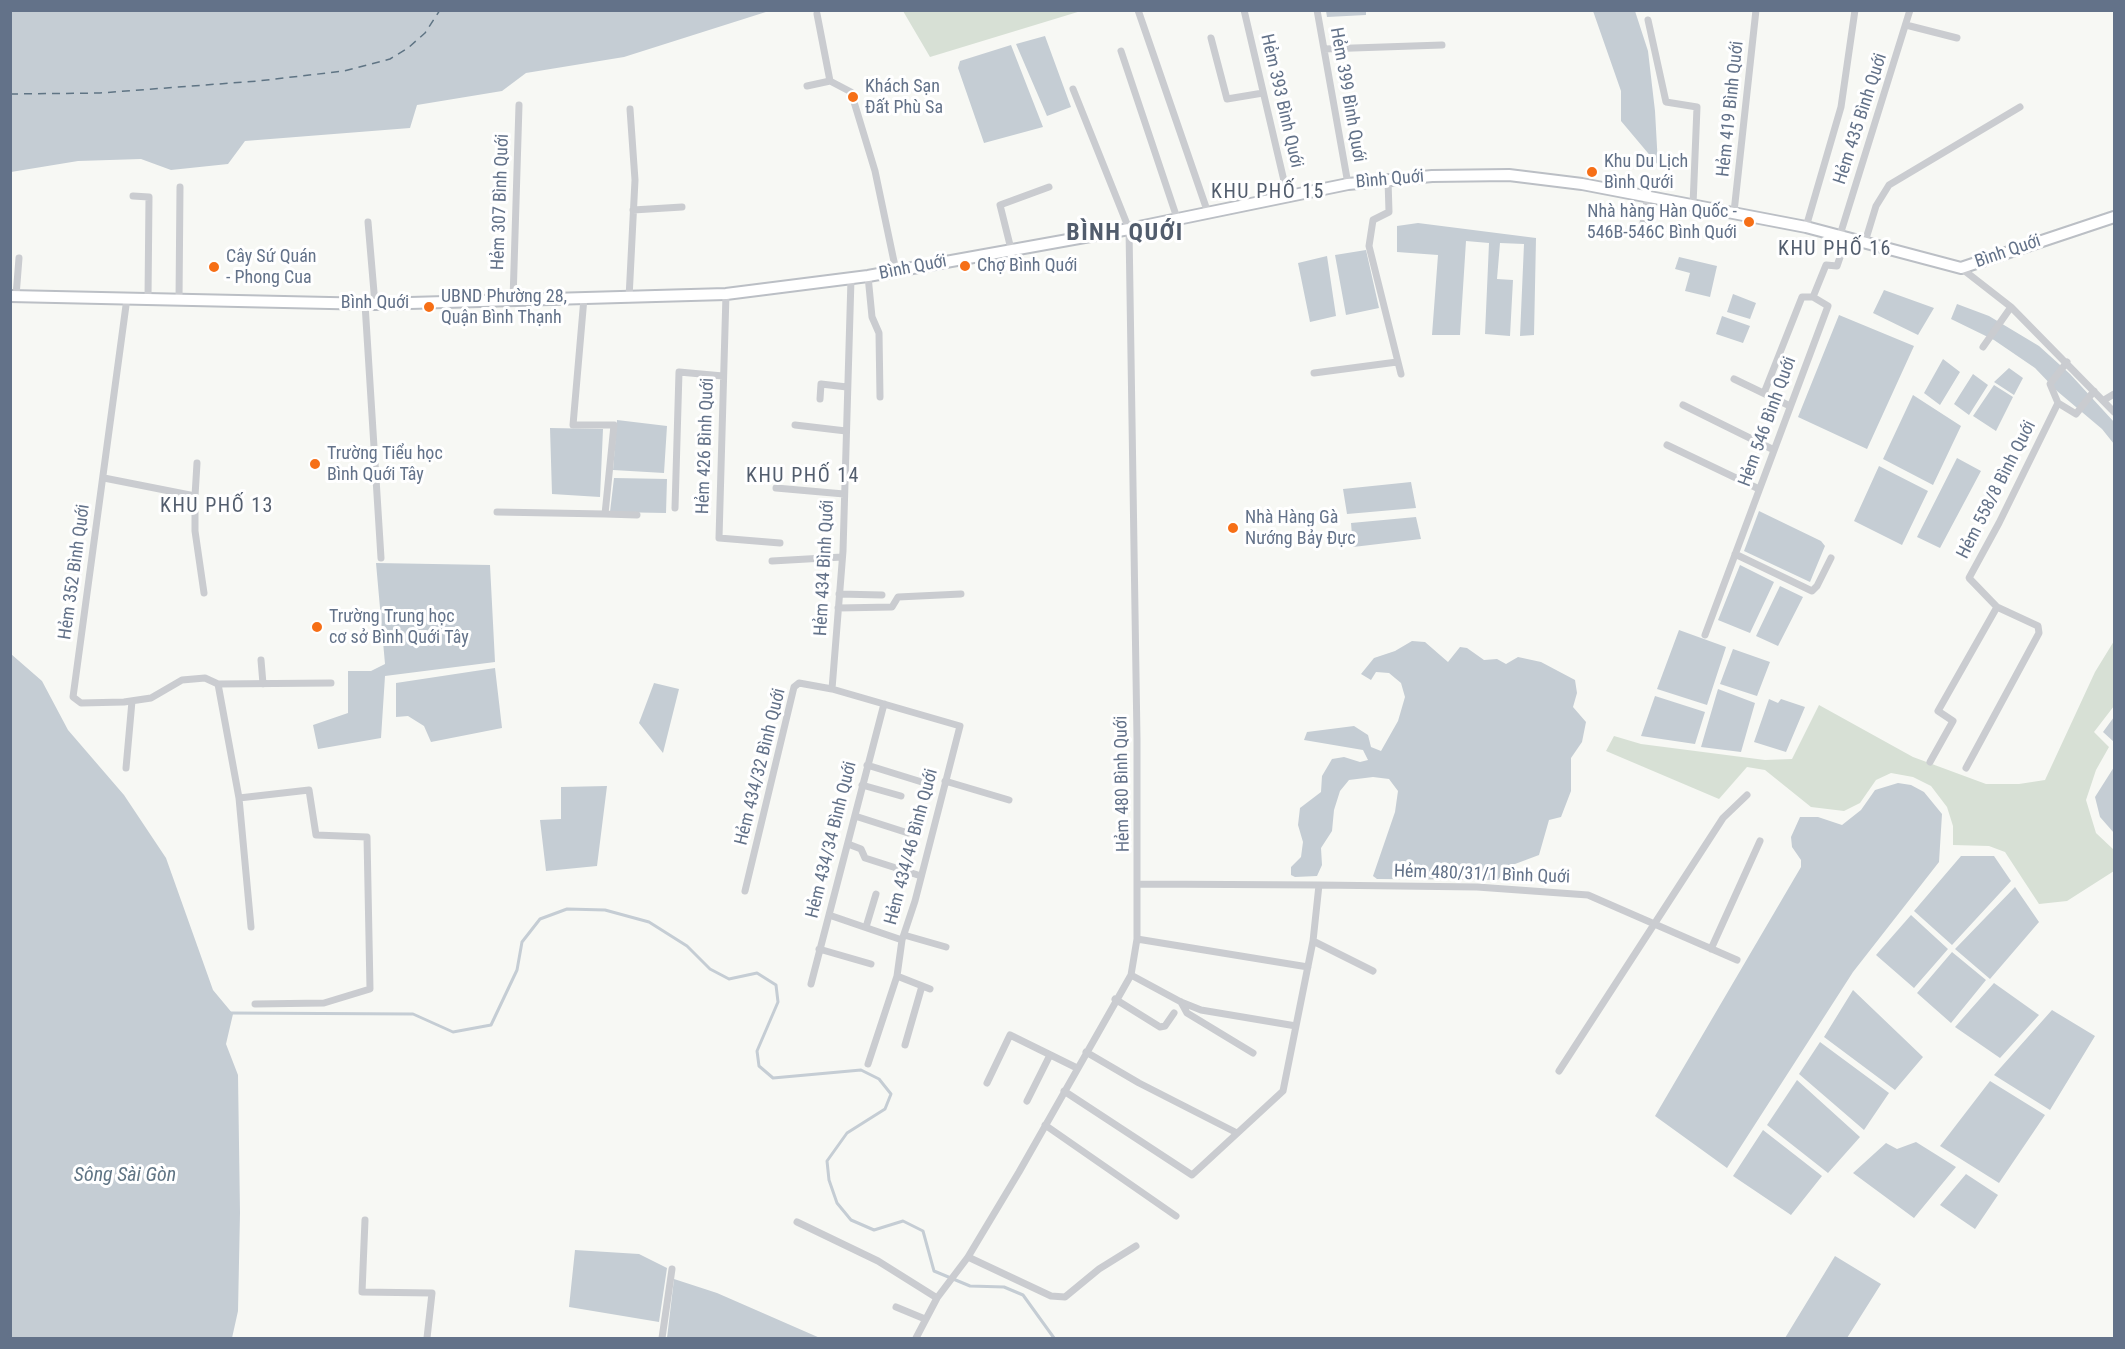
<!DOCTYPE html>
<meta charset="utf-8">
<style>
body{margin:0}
#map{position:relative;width:2125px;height:1349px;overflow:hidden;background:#f7f8f4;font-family:"Roboto Condensed",sans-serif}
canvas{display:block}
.frame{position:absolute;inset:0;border:12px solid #637289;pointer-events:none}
</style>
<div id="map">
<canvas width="2125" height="1349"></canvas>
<div class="frame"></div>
</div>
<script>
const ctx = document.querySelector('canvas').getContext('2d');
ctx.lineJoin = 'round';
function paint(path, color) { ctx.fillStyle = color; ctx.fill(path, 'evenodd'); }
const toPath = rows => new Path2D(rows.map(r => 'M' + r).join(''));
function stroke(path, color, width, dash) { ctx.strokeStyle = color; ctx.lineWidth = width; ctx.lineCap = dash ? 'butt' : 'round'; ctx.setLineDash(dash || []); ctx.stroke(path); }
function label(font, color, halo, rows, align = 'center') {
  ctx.font = font + ' "Roboto Condensed",sans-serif'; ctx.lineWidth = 6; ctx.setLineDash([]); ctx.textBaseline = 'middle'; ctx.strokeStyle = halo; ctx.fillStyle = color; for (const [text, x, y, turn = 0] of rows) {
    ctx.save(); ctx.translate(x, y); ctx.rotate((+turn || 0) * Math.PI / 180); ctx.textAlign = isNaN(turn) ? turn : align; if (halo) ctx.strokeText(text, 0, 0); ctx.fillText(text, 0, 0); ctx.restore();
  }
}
paint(toPath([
 [903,11,1081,11,930,57],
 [2114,641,2114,706,2094,732,2109,747,2096,770,2086,800,2096,833,2114,850,2114,871,2067,901,2039,904,2005,852,1989,846,1953,845,1953,826,1947,807,1931,786,1913,777,1891,773,1876,780,1860,803,1844,811,1811,807,1765,770,1747,767,1719,799,1606,751,1614,736,1641,744,1765,760,1792,759,1819,705,1913,757,1986,784,2019,784,2045,780,2095,672]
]), '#d7e0d5');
paint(toPath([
 [11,10,769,10,769,11,624,57,526,73,502,91,417,105,410,128,245,141,228,164,171,170,141,159,78,161,11,172],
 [1326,11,1366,11,1366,15,1327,17],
 [1593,11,1635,11,1648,51,1655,111,1658,165,1621,121,1621,91],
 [1045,36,1071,107,1047,116,1016,44],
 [1011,45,1043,127,984,143,958,68,960,61],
 [1418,223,1536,238,1534,335,1520,336,1524,244,1500,243,1497,279,1513,280,1510,336,1485,334,1489,243,1466,241,1460,335,1432,335,1438,255,1397,252,1397,226],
 [1366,250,1379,308,1346,315,1335,255],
 [1327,256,1336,316,1310,322,1298,263],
 [1679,257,1717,266,1710,297,1685,291,1690,273,1675,269],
 [1884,290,1934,308,1918,335,1873,313],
 [1733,294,1756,303,1750,319,1727,312],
 [1957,304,1989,316,2039,346,2070,374,2114,422,2114,444,2102,429,2057,391,2035,368,1994,340,1951,319],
 [1839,315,1914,346,1867,449,1798,417],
 [1722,316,1750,326,1743,343,1716,334],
 [1943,359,1960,372,1940,405,1924,393],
 [2009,368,2023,378,2014,395,1994,382],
 [1973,374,1988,385,1969,415,1954,404],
 [1994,385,2013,397,1996,431,1973,416],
 [1913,395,1961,426,1933,485,1883,459],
 [617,420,667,426,664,473,613,470],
 [550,428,603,429,600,497,552,494],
 [1957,458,1981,471,1940,548,1917,537],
 [1879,466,1928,491,1902,545,1854,521],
 [614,478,667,479,666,513,610,512],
 [1411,482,1416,508,1347,514,1343,489],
 [1759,511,1821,541,1825,546,1810,582,1744,551],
 [1416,517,1421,539,1353,547,1351,523],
 [376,563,490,565,495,662,385,676,381,738,318,749,313,725,348,713,348,671,371,671,385,664],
 [1740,565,1774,582,1750,633,1718,620],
 [1780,586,1803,597,1778,646,1756,636],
 [1679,630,1726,647,1707,705,1657,689],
 [1412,641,1425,642,1448,662,1460,647,1467,648,1484,660,1497,659,1506,664,1518,657,1541,662,1575,680,1577,693,1573,707,1586,722,1582,742,1571,758,1571,791,1561,817,1549,820,1539,855,1515,864,1504,871,1498,880,1377,879,1373,876,1395,812,1398,791,1389,779,1373,777,1349,780,1340,791,1334,810,1332,831,1321,848,1322,865,1317,876,1295,877,1291,875,1291,867,1301,857,1303,842,1298,825,1300,808,1321,792,1322,776,1332,759,1344,757,1360,762,1368,760,1363,750,1304,740,1307,732,1354,726,1368,735,1371,747,1381,751,1398,721,1405,697,1401,683,1389,673,1376,672,1371,680,1361,674,1374,658,1395,651],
 [1733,649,1770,662,1757,696,1720,684],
 [11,654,42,681,68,730,124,795,166,858,213,990,233,1014,226,1044,238,1075,240,1213,238,1311,232,1338,11,1338],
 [495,668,502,728,431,742,424,726,408,716,396,717,396,683],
 [654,683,679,689,663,753,639,723],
 [1718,689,1755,703,1741,752,1701,747],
 [1655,696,1705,712,1695,744,1641,736],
 [1769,699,1778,703,1781,699,1805,707,1786,752,1754,742],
 [2114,717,2114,742,2103,732],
 [2114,767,2114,833,2100,817,2095,797],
 [1898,783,1911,785,1924,792,1942,814,1939,862,1853,972,1727,1168,1655,1116,1801,867,1801,860,1792,847,1791,837,1800,817,1818,817,1842,825,1861,810,1875,790],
 [607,786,597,866,546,871,540,820,561,819,561,787],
 [1961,856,1994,856,2011,881,1952,945,1914,911],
 [2015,887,2039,922,1990,979,1955,949],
 [1911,915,1948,949,1914,988,1876,955],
 [1952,952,1986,980,1951,1023,1917,993],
 [1994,983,2039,1015,2000,1058,1955,1027],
 [1853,990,1923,1057,1895,1090,1824,1037],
 [2052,1010,2095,1036,2050,1110,1994,1075],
 [1820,1042,1889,1093,1864,1130,1799,1074],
 [1797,1080,1860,1137,1828,1173,1767,1125],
 [1990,1081,2045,1115,1999,1183,1940,1146],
 [1763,1130,1822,1176,1791,1215,1733,1176],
 [1916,1142,1956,1167,1914,1218,1853,1173,1886,1143,1897,1149],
 [1966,1174,1998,1195,1975,1229,1940,1205],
 [575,1250,639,1254,667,1268,659,1322,569,1307],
 [1835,1256,1881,1284,1847,1338,1785,1338],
 [674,1279,717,1293,820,1338,667,1338]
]), '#c5cdd4');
stroke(toPath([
 [229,1013,413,1014,453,1032,491,1025,517,970,522,942,540,919,567,909,605,910,649,922,687,946,710,969,729,979,757,973,776,985,778,1002,757,1051,759,1066,773,1078,861,1070,879,1079,891,1094,885,1109,847,1133,827,1161,829,1180,837,1203,851,1220,874,1230,903,1221,923,1231,934,1271,970,1286,1004,1287,1023,1295,1054,1338]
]), '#c5cdd4', 3);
stroke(toPath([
 [10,94,100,93,258,81,344,71,390,59,408,48,425,33,440,10]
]), '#5f7484', 1.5, [8, 6]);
const secondary = toPath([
 [10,296,375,304,726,294,868,276,1129,229,1348,184,1432,176,1509,175,1582,184,1806,227,1961,268,2114,217]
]);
stroke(secondary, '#bbbfc5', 14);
stroke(toPath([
 [1138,10,1208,213],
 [1244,10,1288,198],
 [1317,10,1348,184],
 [817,14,830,81,851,92,875,171,896,271],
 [1648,20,1666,102,1697,107,1693,205],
 [1906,25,1957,38],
 [1211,38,1227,99,1263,93],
 [1324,49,1442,45],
 [1121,51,1177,218],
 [807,86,830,81],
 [1388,180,1389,212,1373,220,1369,246,1401,374],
 [133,196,149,197,148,298],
 [633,210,682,207],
 [1734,212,1756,10],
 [368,222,375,304],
 [1806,227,1841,107,1855,10],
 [1642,228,1648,196],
 [1840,235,1910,10],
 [1865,242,1876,206,1889,185,2020,107],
 [1011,249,1000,205,1049,187],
 [1961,268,2011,307,2114,412],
 [868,276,872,317,879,333,880,397],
 [851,279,843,551,832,689,960,726,915,901,902,940,897,976,868,1064],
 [726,294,719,538,780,543],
 [16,296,19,258],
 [127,298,73,697,81,703,124,702,151,698,182,680,205,678,218,684,239,798,251,927],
 [629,298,635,180,630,109],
 [179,300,180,187],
 [513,300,519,105],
 [365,304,381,558],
 [1983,347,2011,307],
 [1314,373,1397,362],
 [1734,379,1790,406],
 [1764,393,1802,297,1813,297],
 [820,399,821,384,847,387],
 [2104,400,2114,394],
 [2058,403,2050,384,2067,362],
 [1683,405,1774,450],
 [795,425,846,431],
 [1667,445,1759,489],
 [104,478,195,496,197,463],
 [776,488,844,494],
 [195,496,195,531,204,593],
 [675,508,679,372,723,376],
 [497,512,605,514,614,425,573,425,584,298],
 [605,514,637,515],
 [1735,554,1812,591,1817,586,1831,558],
 [772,561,842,557],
 [839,594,882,595],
 [838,608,892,607,898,597,961,594],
 [1705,635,1828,306,1813,297,1826,265,1837,266,1847,237],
 [261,660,263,684],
 [218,684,331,683],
 [1930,762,1953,721,1938,711,1997,607],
 [867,765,925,783],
 [126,768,132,701],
 [1966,768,2039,633,2038,626,1997,607,1969,578,1999,523,2058,403,2076,414,2094,391],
 [945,781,1009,800],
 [862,785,901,796],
 [239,798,309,790,316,835,367,837,370,989,324,1003,255,1004],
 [855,816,908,833],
 [848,844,861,849,865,858,921,876],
 [1139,884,1319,885,1313,941,1373,971],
 [1319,885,1477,887,1588,895,1737,960],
 [745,891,794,687,799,683,832,689],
 [829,915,902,940],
 [866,927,876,894],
 [904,935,946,947],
 [1137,939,1308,967],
 [819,949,871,964],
 [1711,949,1760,841],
 [1131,975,1181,1002,1201,1010,1296,1026],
 [897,976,930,989],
 [811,984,884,704],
 [1115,999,1160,1027,1165,1026,1174,1013],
 [1181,1002,1187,1013,1253,1053],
 [905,1045,922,986],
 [1086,1052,1139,1083,1237,1133],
 [1559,1071,1723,818,1747,795],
 [987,1083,1010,1035,1077,1068],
 [1064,1091,1192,1175,1283,1091,1313,941],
 [1027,1101,1050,1055],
 [1045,1125,1176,1216],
 [365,1220,362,1292,432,1293,427,1338],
 [797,1222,878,1261,937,1298],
 [968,1257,1051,1296,1065,1297,1099,1269,1136,1246],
 [896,1307,925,1319],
 [662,1338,672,1269],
 [916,1338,937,1298,968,1257,1019,1172,1131,975,1137,939,1137,739,1129,229,1073,89]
]), '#caccd0', 7);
stroke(secondary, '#fff', 10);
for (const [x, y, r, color] of [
 [853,97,6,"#f66f16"],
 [1592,172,6,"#f66f16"],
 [1749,222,6,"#f66f16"],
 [965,266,6,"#f66f16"],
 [214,267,6,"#f66f16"],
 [429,307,6,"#f66f16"],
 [315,464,6,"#f66f16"],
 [1233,528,6,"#f66f16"],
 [317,627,6,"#f66f16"]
]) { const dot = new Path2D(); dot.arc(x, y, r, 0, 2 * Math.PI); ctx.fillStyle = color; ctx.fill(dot); stroke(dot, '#fff', 2); }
label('18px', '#637289', '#fff', [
 ["Khách Sạn",865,87],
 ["Đất Phù Sa",865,108],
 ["Khu Du Lịch",1604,162],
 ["Bình Qưới",1604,183],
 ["Nhà hàng Hàn Quốc -",1737,212,"right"],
 ["546B-546C Bình Quới",1737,233,"right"],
 ["Cây Sứ Quán",226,257],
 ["- Phong Cua",226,278],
 ["Chợ Bình Quới",977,266],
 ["UBND Phường 28,",441,297],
 ["Quận Bình Thạnh",441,318],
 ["Trường Tiểu học",327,454],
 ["Bình Quới Tây",327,475],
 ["Nhà Hàng Gà",1245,518],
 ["Nướng Bảy Đực",1245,539],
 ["Trường Trung học",329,617],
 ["cơ sở Bình Quới Tây",329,638]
], 'left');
label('18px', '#637289', '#fff', [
 ["Hẻm 399 Bình Quới",1347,95,80],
 ["Hẻm 393 Bình Quới",1281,101,77],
 ["Hẻm 419 Bình Quới",1731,109,-84],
 ["Hẻm 435 Bình Quới",1861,119,-72],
 ["Bình Quới",1390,180,-5],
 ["Hẻm 307 Bình Quới",501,202,-88],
 ["Bình Quới",2008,252,-19],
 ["Bình Quới",913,268,-11],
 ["Bình Quới",375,303],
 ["Hẻm 546 Bình Quới",1768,422,-70],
 ["Hẻm 426 Bình Quới",706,446,-88],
 ["Hẻm 558/8 Bình Quới",1997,490,-63],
 ["Hẻm 434 Bình Quới",825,568,-87],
 ["Hẻm 352 Bình Quới",75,572,-82],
 ["Hẻm 434/32 Bình Quới",761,767,-76],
 ["Hẻm 480 Bình Quới",1123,784,-91],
 ["Hẻm 434/34 Bình Quới",832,840,-76],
 ["Hẻm 434/46 Bình Quới",912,847,-75],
 ["Hẻm 480/31/1 Bình Quới",1482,875,2]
]);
ctx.letterSpacing = '1.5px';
label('20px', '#525d6d', '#fff', [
 ["KHU PHỐ 15",1268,193],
 ["KHU PHỐ 16",1835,250],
 ["KHU PHỐ 14",803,477],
 ["KHU PHỐ 13",217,507]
]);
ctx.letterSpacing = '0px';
label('italic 20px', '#5f7484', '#fff', [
 ["Sông Sài Gòn",125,1176]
]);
ctx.letterSpacing = '1.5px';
label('bold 24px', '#525d6d', '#fff', [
 ["BÌNH QUỚI",1125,234]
]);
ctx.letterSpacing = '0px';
</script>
